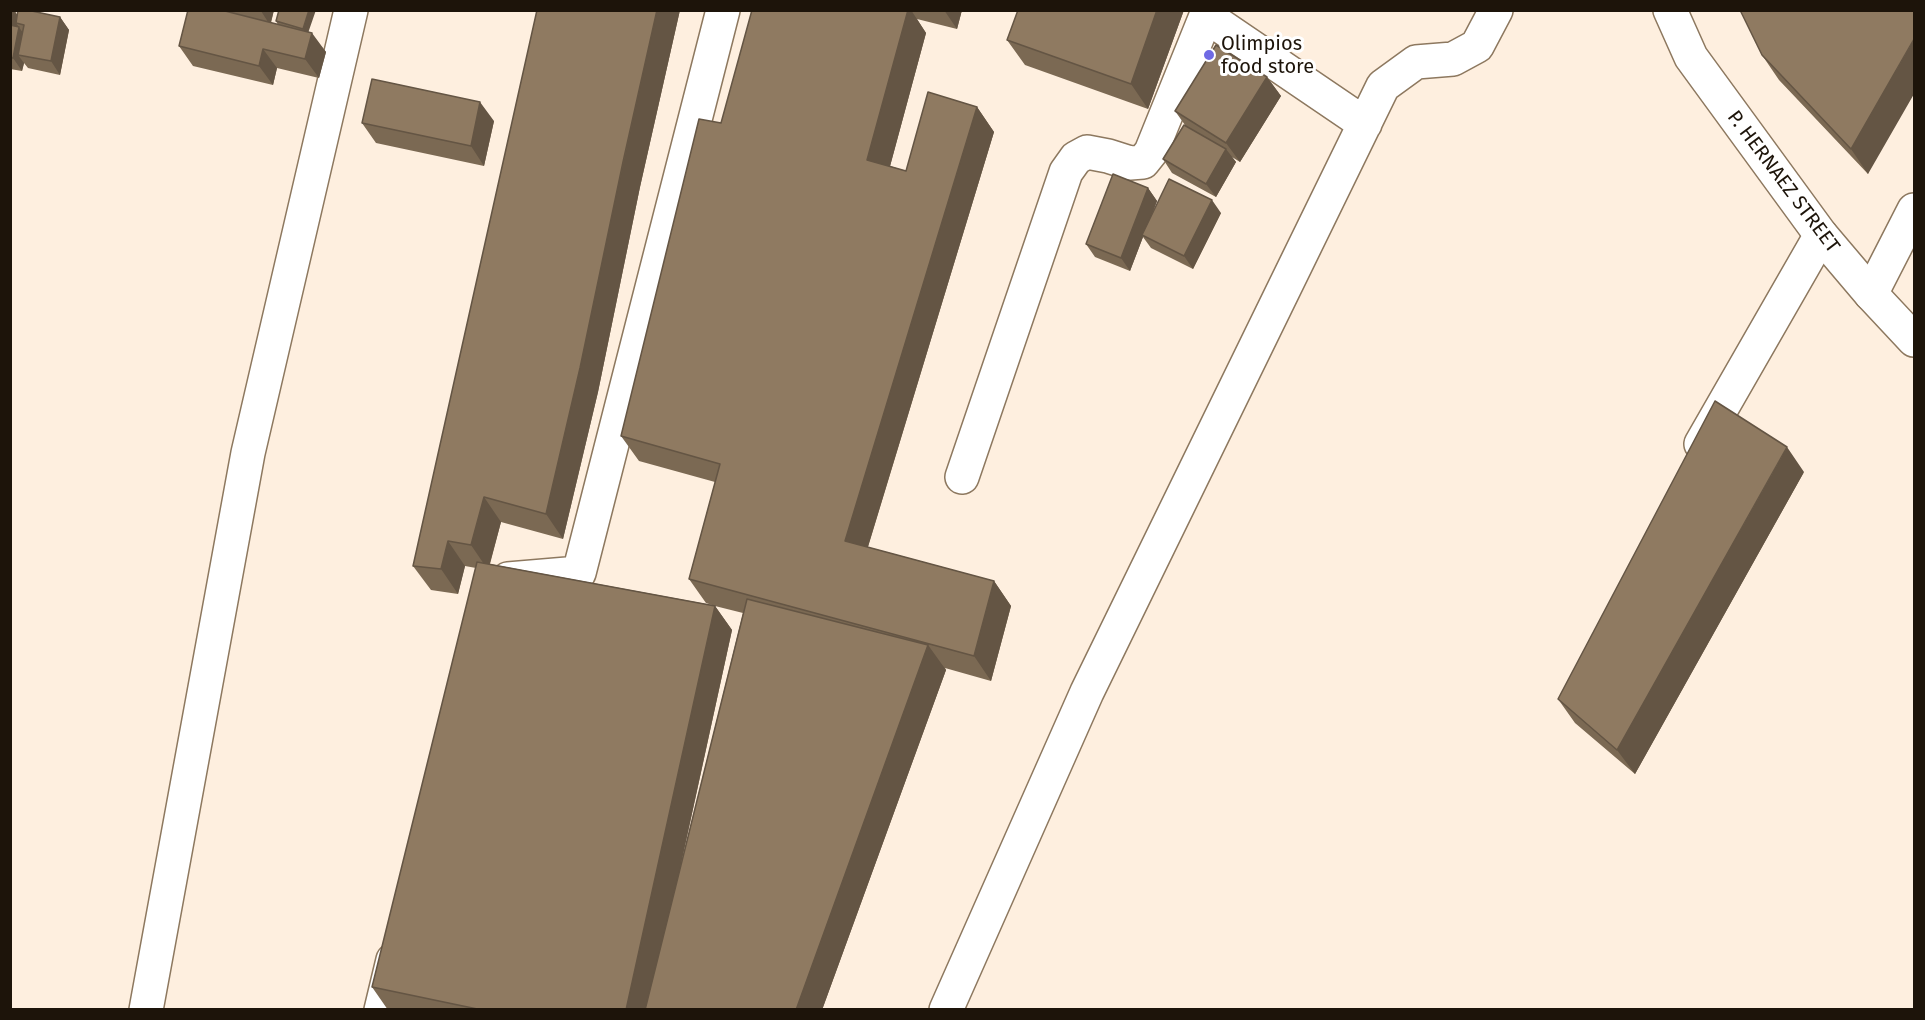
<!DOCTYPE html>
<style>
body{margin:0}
#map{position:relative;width:1925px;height:1020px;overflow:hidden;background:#feefdf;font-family:"Fira Sans",sans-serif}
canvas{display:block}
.frame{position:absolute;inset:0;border:12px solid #1d140a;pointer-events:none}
</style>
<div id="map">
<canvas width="1925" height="1020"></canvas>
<div class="frame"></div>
</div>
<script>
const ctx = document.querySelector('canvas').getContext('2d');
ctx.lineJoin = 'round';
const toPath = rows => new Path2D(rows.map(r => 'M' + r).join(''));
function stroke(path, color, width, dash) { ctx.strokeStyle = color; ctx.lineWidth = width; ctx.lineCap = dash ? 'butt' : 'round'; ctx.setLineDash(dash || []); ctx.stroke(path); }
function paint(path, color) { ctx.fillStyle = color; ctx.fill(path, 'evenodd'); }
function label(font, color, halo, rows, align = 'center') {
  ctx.font = font + ' "Fira Sans",sans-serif'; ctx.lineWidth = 6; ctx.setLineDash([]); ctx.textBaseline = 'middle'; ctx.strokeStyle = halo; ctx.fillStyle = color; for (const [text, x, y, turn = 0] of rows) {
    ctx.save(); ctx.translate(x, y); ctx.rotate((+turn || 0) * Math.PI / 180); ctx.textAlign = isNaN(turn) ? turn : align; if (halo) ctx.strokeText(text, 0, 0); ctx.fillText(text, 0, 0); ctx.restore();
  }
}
const minor = toPath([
 [1208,10,1206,16,1365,124],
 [1871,294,1914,210],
 [1701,444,1821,235],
 [962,477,1066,172,1076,158,1087,152,1108,156,1130,163,1143,162,1151,152,1206,16],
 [508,579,579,573,723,10],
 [146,1010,248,453,351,10],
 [381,1010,393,960],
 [946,1010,1087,692,1383,86,1416,62,1453,59,1477,46,1496,10]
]);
const major = toPath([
 [1670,10,1691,57,1821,235,1871,294,1914,340]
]);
stroke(minor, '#8d785f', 36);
stroke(major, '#8d785f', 36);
stroke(minor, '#fff', 33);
stroke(major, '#fff', 33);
paint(toPath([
 [10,10,14,10,17,15,60,17,69,30,60,75,28,68,24,63,22,71,10,69],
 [225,10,225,12,230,13,229,10,274,10,271,23,278,25,276,21,279,10,309,32,326,52,319,78,277,68,273,85,193,66,179,46],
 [537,10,680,10,640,187,598,392,563,539,501,522,490,564,712,605,706,603,689,579,715,482,639,461,621,436,721,123,752,10,962,10,957,29,917,19,926,33,890,166,906,171,977,107,994,132,868,547,994,581,1011,606,991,681,945,668,946,670,822,1010,388,1010,372,987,476,568,465,566,458,594,431,590,413,566],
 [715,606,743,613,680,869,732,630],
 [1184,10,1148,109,1025,65,1007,40],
 [1914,10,1868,174,1779,80,1762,55],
 [1267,77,1281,96,1240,162,1232,157,1236,162,1216,197,1172,173,1163,159,1185,125,1175,111],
 [494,121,484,166,376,143,362,123],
 [1148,188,1157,201,1151,217,1221,213,1193,269,1151,248,1143,237,1130,271,1095,257,1086,244],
 [1804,472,1635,774,1575,723,1558,699]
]), '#7b6953');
paint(toPath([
 [13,10,14,10,22,22,16,23,28,40,18,55,24,63,22,71,13,58,10,26],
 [261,10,274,10,270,25,261,11],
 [309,10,316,10,307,36,303,29],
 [657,10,680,10,640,187,598,392,563,539,546,514],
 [908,10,911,10,926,33,885,185,867,160],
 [944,10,962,10,957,29],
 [1157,10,1184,10,1148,109,1131,84],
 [60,17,69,30,60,75,51,61],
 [312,33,326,52,319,78,305,59],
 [1914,39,1914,94,1868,174,1851,149],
 [263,49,277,68,273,85,259,66],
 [1267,77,1281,96,1240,162,1226,143],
 [480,102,494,121,484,166,471,146],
 [977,107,994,132,862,566,845,541],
 [1226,149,1236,162,1216,197,1206,184],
 [1148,188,1157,201,1144,236,1142,235,1143,237,1130,271,1121,258],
 [1212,200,1221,213,1193,269,1184,256],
 [1787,447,1804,472,1635,774,1617,750],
 [484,497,501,522,488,570,471,545],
 [448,541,465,566,458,594,441,569],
 [994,581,1011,606,991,681,974,656],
 [715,606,732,630,649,1010,626,1010],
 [928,645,946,670,822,1010,796,1010]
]), '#645544');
const building = toPath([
 [10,10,13,10,10,23,10,10],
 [18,10,27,10,60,17,51,61,18,55,24,25,16,23,18,10],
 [188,10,221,10,312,33,305,59,263,49,259,66,179,46,188,10],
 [279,10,309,10,303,29,276,21,279,10],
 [537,10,657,10,623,162,580,368,546,514,484,497,471,545,448,541,441,569,413,566,537,10],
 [752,10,908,10,867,160,906,171,928,92,977,107,845,541,994,581,974,656,689,579,720,464,621,436,699,119,721,123,752,10],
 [1018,10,1157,10,1131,84,1007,40,1018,10],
 [1740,10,1914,10,1914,39,1851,149,1762,55,1740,10],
 [10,25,19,27,13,58,10,58,10,25],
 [1216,45,1267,77,1226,143,1175,111,1216,45],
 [372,79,480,102,471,146,362,123,372,79],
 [1184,125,1226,149,1206,184,1163,159,1184,125],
 [1113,174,1148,188,1121,258,1086,244,1113,174],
 [1169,179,1212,200,1184,256,1142,235,1169,179],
 [1715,401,1787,447,1617,750,1558,699,1715,401],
 [477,562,715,606,626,1010,482,1010,372,987,477,562],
 [747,599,928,645,796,1010,645,1010,747,599]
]);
paint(building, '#8f7a61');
stroke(building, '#645544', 1.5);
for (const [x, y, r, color] of [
 [1209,55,6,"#6f6ae4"]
]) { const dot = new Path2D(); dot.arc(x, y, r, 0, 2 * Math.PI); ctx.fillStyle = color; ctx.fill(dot); stroke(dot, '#fff', 2); }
label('20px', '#1d140a', '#fff', [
 ["Olimpios",1221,44],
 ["food store",1221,67]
], 'left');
label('20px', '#1d140a', '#fff', [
 ["P. HERNAEZ STREET",1783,182,53]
]);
</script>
